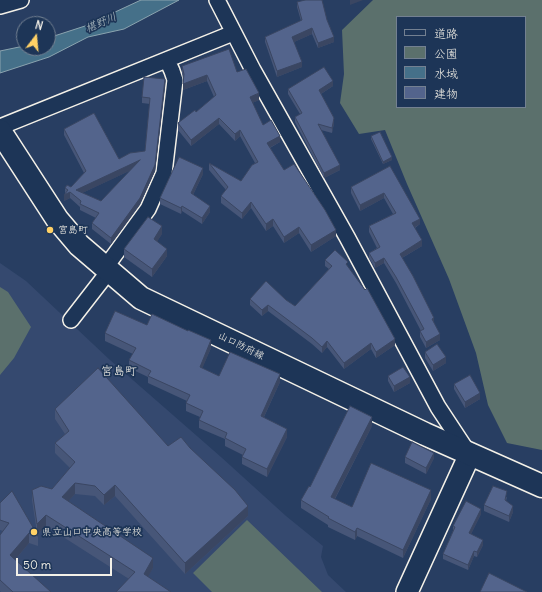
<!DOCTYPE html>
<meta charset="utf-8">
<style>
body{margin:0}
#map{position:relative;width:542px;height:592px;overflow:hidden;background:#283e62;font-family:Delius,"Klee One",sans-serif}
canvas{display:block}
.legend{position:absolute;left:396px;top:16px;width:130px;height:92px;box-sizing:border-box;background:#1d3557;border:1px solid #738091;margin:0;padding:5px 7px;list-style:none;font-size:12px;color:#f4f1e8}
.legend li{display:flex;align-items:center;gap:8px;height:20px}
.legend b{width:20px;border:1px solid #738091}
.north{position:absolute;left:16px;top:16px;width:40px;height:40px;box-sizing:border-box;background:#1d3557;border:1px solid #738091;border-radius:50%;rotate:16deg;font-size:11px;font-weight:700;line-height:16px;text-align:center;color:#f4f1e8}
.north::after{content:'';display:block;margin:auto;width:14px;height:18px;background:#ffd166;clip-path:polygon(50% 0,100% 100%,50% 72%,0 100%)}
.scale{position:absolute;left:16px;top:558px;width:96px;height:18px;box-sizing:border-box;border:2px solid #f4f1e8;border-top:0;padding-left:5px;font-size:12px;line-height:14px;white-space:nowrap;color:#f4f1e8;-webkit-text-stroke:3px #1d3557;paint-order:stroke}
</style>
<div id="map">
<canvas width="542" height="592"></canvas>
<ul class="legend">
<li><b style="height:5px;background:#1d3557"></b>道路</li>
<li><b style="height:11px;background:#5b706c"></b>公園</li>
<li><b style="height:11px;background:#457089"></b>水域</li>
<li><b style="height:11px;background:#53648c"></b>建物</li>
</ul>
<div class="north">N</div>
<div class="scale">50 m</div>
</div>
<script>
const ctx = document.querySelector('canvas').getContext('2d');
ctx.lineJoin = 'round';
function paint(path, color) { ctx.fillStyle = color; ctx.fill(path, 'evenodd'); }
const toPath = rows => new Path2D(rows.map(r => 'M' + r).join(''));
function stroke(path, color, width, dash) { ctx.strokeStyle = color; ctx.lineWidth = width; ctx.lineCap = dash ? 'butt' : 'round'; ctx.setLineDash(dash || []); ctx.stroke(path); }
function label(font, color, halo, rows, align = 'center') {
  ctx.font = font + ' Delius,"Klee One",sans-serif'; ctx.lineWidth = 3.5; ctx.setLineDash([]); ctx.textBaseline = 'middle'; ctx.strokeStyle = halo; ctx.fillStyle = color; for (const [text, x, y, turn = 0] of rows) {
    ctx.save(); ctx.translate(x, y); ctx.rotate((+turn || 0) * Math.PI / 180); ctx.textAlign = isNaN(turn) ? turn : align; if (halo) ctx.strokeText(text, 0, 0); ctx.fillText(text, 0, 0); ctx.restore();
  }
}
paint(toPath([
 [0,263,26,281,110,360,221,457,286,516,323,546,321,557,328,575,346,592,0,592]
]), '#35496f');
paint(toPath([
 [373,0,542,0,542,450,507,443,488,405,476,353,449,279,407,184,385,130,359,134,340,103,344,74,342,30],
 [397,17,525,17,525,107,397,107],
 [0,287,8,292,31,327,14,358,0,375],
 [247,520,322,592,212,592,193,573]
]), '#5b706c');
const water = toPath([
 [141,0,179,0,124,29,88,37,49,57,0,73,0,51,24,46,24,48,48,48,48,38,85,26,141,0]
]);
paint(water, '#457089');
stroke(water, '#8ba4af', 1);
const street = toPath([
 [217,0,253,70,347,237,438,407,469,454],
 [0,6,21,0],
 [0,127,233,33],
 [105,268,148,209,164,173,175,80,172,71,167,60],
 [71,320,109,271]
]);
const secondary = toPath([
 [407,592,470,454]
]);
const primary = toPath([
 [0,131,57,219,79,245,141,298,425,434,542,486]
]);
stroke(street, '#f4f1e8', 18);
stroke(secondary, '#f4f1e8', 24);
stroke(primary, '#f4f1e8', 25);
stroke(street, '#1d3557', 15);
stroke(secondary, '#1d3557', 21);
stroke(primary, '#1d3557', 22);
paint(toPath([
 [297,2,327,20,334,42,318,48,312,34,294,42,302,67,277,77,265,42,265,37,301,21,297,7],
 [182,66,237,72,259,100,252,103,263,125,280,142,270,148,284,170,336,236,311,252,299,233,284,243,273,226,266,231,251,208,242,219,221,203,221,196,226,190,209,170,209,163,241,181,255,163,240,136,235,141,219,124,191,146,178,130,178,123,196,112,214,97,207,81,183,90,183,79,182,73],
 [165,85,155,171,140,204,111,244,92,229,92,223,96,218,80,210,80,207,70,198,64,201,65,194,65,188,71,187,84,173,64,135,64,129,119,159,145,151,150,104,142,103,142,97],
 [129,171,130,171,101,201,82,193],
 [333,86,321,94,334,123,332,133,321,130,340,170,324,178,295,122,295,117,300,114,288,94,288,89],
 [371,136,392,160,383,164,371,139],
 [390,166,420,224,415,228,422,246,402,258,434,323,440,340,426,348,420,337,420,331,421,331,396,283,384,263,375,268,369,258,369,253,377,248,369,232,369,226,393,214,384,198,360,211,351,193,351,187],
 [203,174,193,195,210,212,202,224,182,211,181,214,160,204,160,198],
 [162,234,157,241,167,256,152,277,124,257,124,249],
 [325,260,348,267,395,345,376,358,371,349,344,369,327,347,322,353,312,344,268,311,262,316,250,305,250,299,286,300,295,306,329,269,325,266],
 [147,325,211,348,202,368,219,376,280,382,264,417,287,437,267,477,242,464,242,457,243,455,225,446,225,439,199,428,199,420,200,417,186,411,186,403,187,401,148,383,148,377,129,368,129,360,133,354,105,341,105,333],
 [425,352,446,363,433,371,425,358],
 [388,376,410,383,394,392,388,381],
 [454,384,480,399,465,408,454,389],
 [55,409,168,446,190,448,248,516,185,574,115,496,104,505,95,496,75,494,68,501,153,568,148,576,129,579,46,526,38,534,38,546,29,543,15,560,51,592,1,592,0,591,0,535,3,531,0,530,0,503,37,533,32,500,32,490,52,489,70,468,55,453,55,443,65,434,55,419],
 [372,426,335,499,352,507,431,499,403,558,357,536,355,540,328,527,328,525,301,508,301,500,310,487],
 [405,457,434,458,426,474,405,463],
 [507,497,506,501,513,512,509,522,484,511,484,505],
 [481,514,471,534,483,545,477,557,474,556,468,570,443,559,443,554,453,531,453,526]
]), '#475678');
paint(toPath([
 [350,0,363,0,350,5],
 [312,28,312,34,292,43,292,37],
 [334,37,334,42,318,48,318,43],
 [302,62,302,67,277,77,277,71],
 [207,75,207,81,183,90,183,84],
 [165,79,165,85,155,171,140,204,111,244,111,238,140,198],
 [333,81,333,86,319,95,319,90],
 [259,93,259,100,250,104,250,97],
 [219,118,219,124,191,146,191,140],
 [334,118,334,123,332,133,332,128],
 [240,130,240,136,235,141,235,134],
 [280,136,280,142,267,149,267,143],
 [392,157,392,160,383,164,383,162],
 [140,160,140,166,76,196,76,190],
 [340,165,340,170,324,178,324,173],
 [203,168,203,174,191,199,191,193],
 [70,192,70,198,64,201,64,195],
 [384,193,384,198,360,211,360,205],
 [251,202,251,208,242,219,242,213],
 [182,206,182,211,181,214,181,208],
 [210,206,210,212,202,224,202,218],
 [273,219,273,226,266,231,266,224],
 [420,219,420,224,412,229,412,223],
 [162,226,162,234,154,247,154,239],
 [299,227,299,233,284,243,284,237],
 [336,230,336,236,311,252,311,245],
 [422,240,422,246,400,259,400,254],
 [167,249,167,256,152,277,152,269],
 [384,258,384,263,375,268,375,263],
 [268,305,268,311,262,316,262,310],
 [434,318,434,323,432,325,432,319],
 [440,334,440,340,426,348,426,342],
 [395,339,395,345,376,358,376,352],
 [211,340,211,348,200,374,200,367],
 [327,341,327,347,322,353,322,347],
 [371,343,371,349,344,369,344,363],
 [446,357,446,363,433,371,433,365],
 [280,374,280,382,261,423,261,416],
 [410,377,410,383,394,392,394,386],
 [480,393,480,399,465,408,465,402],
 [372,417,372,426,331,506,331,497],
 [287,429,287,437,267,477,267,469],
 [434,453,434,458,426,474,426,468],
 [75,483,75,494,62,508,62,497],
 [115,485,115,496,104,505,104,495],
 [431,490,431,499,403,558,403,550],
 [248,506,248,516,185,574,185,563],
 [513,506,513,512,509,522,509,516],
 [481,509,481,514,469,538,469,533],
 [46,515,46,526,37,535,37,524],
 [357,528,357,536,355,540,355,532],
 [29,533,29,543,10,566,10,555],
 [483,540,483,545,477,557,477,552],
 [474,551,474,556,468,570,468,565],
 [153,558,153,568,144,584,144,574]
]), '#3a4662');
const building = toPath([
 [305,0,322,0,327,20,334,37,318,43,312,28,292,37,302,62,277,71,265,37,302,20,297,2,305,0],
 [229,49,237,72,246,69,259,93,250,97,263,125,271,120,280,136,267,143,284,170,294,164,325,210,336,230,311,245,299,227,284,237,273,219,266,224,251,202,242,213,221,196,228,187,209,163,241,181,252,165,258,162,240,130,235,134,219,118,191,140,178,123,195,110,196,112,216,95,207,75,183,84,184,74,182,66,229,49],
 [324,67,333,81,319,90,334,118,332,128,318,124,340,165,324,173,295,117,302,113,288,89,324,67],
 [144,77,165,79,155,165,140,198,111,238,92,223,99,213,80,204,81,201,70,192,64,195,68,190,65,188,67,185,71,187,86,171,64,129,94,113,119,159,130,153,145,151,150,98,142,97,144,77],
 [140,160,101,201,76,190,140,160],
 [380,132,392,157,383,162,371,136,380,132],
 [179,157,203,168,191,193,210,206,202,218,182,206,181,208,160,198,179,157],
 [390,166,420,219,412,223,422,240,400,254,413,276,434,318,432,319,440,334,426,342,420,331,424,329,396,277,384,258,375,263,369,253,380,247,369,226,396,213,384,193,360,205,351,187,390,166],
 [148,217,162,226,154,239,167,249,152,269,124,249,148,217],
 [335,250,348,262,346,264,365,290,367,288,395,339,376,352,371,343,344,363,327,341,322,347,312,338,268,305,262,310,250,299,266,281,286,300,295,306,332,266,325,260,335,250],
 [115,311,147,325,152,314,188,331,188,330,211,340,200,367,219,376,230,352,280,374,261,416,287,429,267,469,242,457,246,449,225,438,227,433,199,420,203,411,186,403,190,395,148,376,151,371,129,360,136,348,105,333,115,311],
 [437,344,446,357,433,365,425,352,437,344],
 [403,367,410,377,394,386,388,376,403,367],
 [98,368,168,446,181,437,190,448,235,490,248,506,185,563,115,485,104,495,95,486,75,483,62,497,153,558,144,574,171,592,116,592,135,572,46,515,37,524,32,490,41,486,52,489,75,462,55,443,69,431,55,409,98,368],
 [470,375,480,393,465,402,454,384,470,375],
 [350,406,372,417,331,497,352,507,371,463,431,490,403,550,357,528,355,532,328,518,329,517,301,500,309,486,310,487,350,406],
 [412,442,434,453,426,468,405,457,412,442],
 [493,486,507,491,505,500,513,506,509,516,484,505,493,486],
 [12,491,38,536,29,533,10,555,51,592,13,592,0,580,0,535,9,523,0,520,0,503,12,491],
 [466,501,481,509,469,533,483,540,477,552,474,551,468,565,443,554,455,527,453,526,466,501],
 [489,573,527,592,480,592,489,573]
]);
paint(building, '#53648c');
stroke(building, '#3a4662', 1);
for (const [x, y, r, color] of [
 [50,230,4,"#ffd166"],
 [34,532,4,"#ffd166"]
]) { const dot = new Path2D(); dot.arc(x, y, r, 0, 2 * Math.PI); ctx.fillStyle = color; ctx.fill(dot); stroke(dot, '#1d3557', 1.5); }
label('10px', '#f4f1e8', '#1d3557', [
 ["宮島町",58,230],
 ["県立山口中央高等学校",42,532]
], 'left');
label('10px', '#f4f1e8', '#1d3557', [
 ["山口防府線",241,346,26]
]);
label('italic 11px', '#b7c4c7', '#1d3557', [
 ["椹野川",101,23,-24]
]);
label('12px', '#f4f1e8', '#1d3557', [
 ["宮島町",119,372]
]);
</script>
